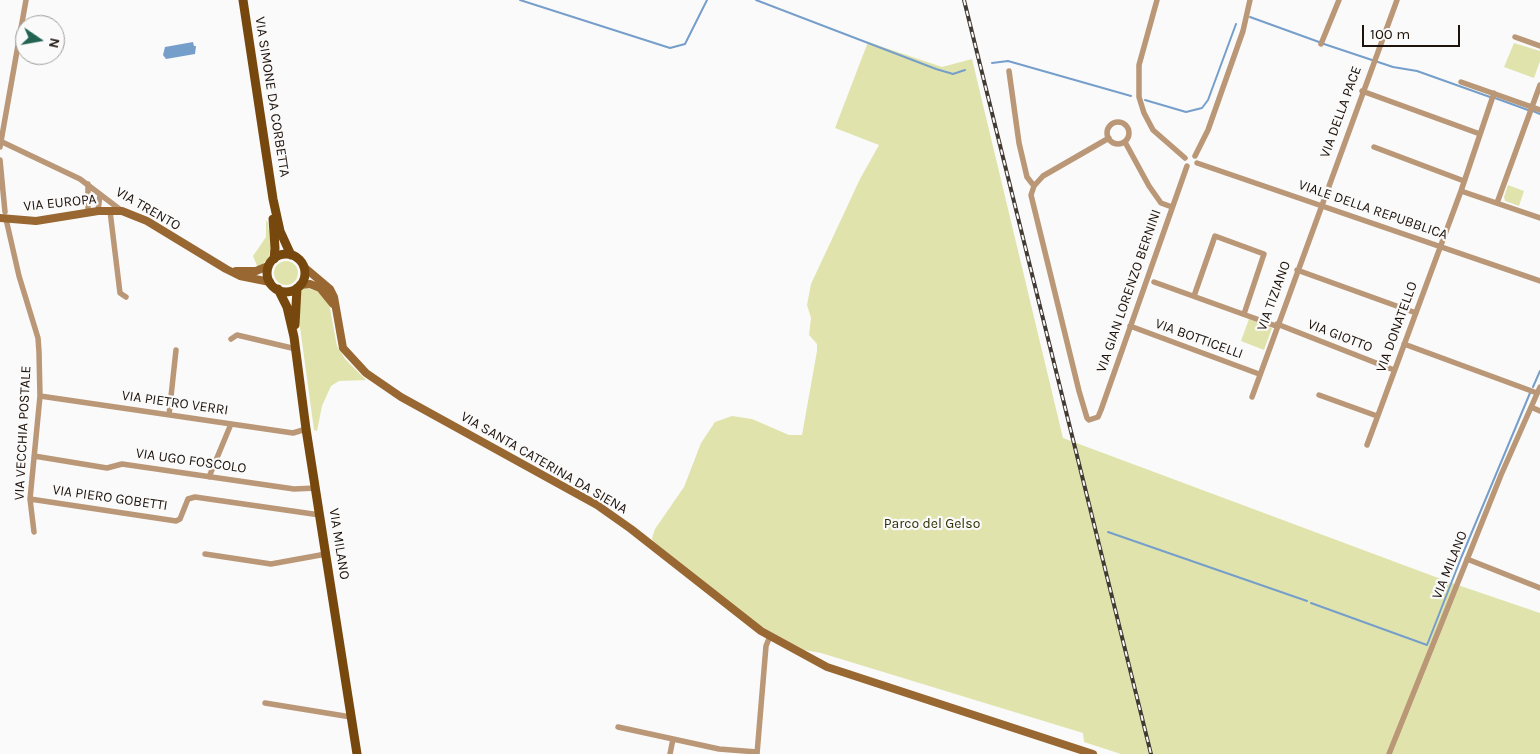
<!DOCTYPE html>
<style>
body{margin:0}
#map{position:relative;width:1540px;height:754px;overflow:hidden;background:#fafafa;font-family:Karla,sans-serif}
canvas{display:block}
.north{position:absolute;left:15px;top:15px;width:50px;height:50px;box-sizing:border-box;background:#fafafa;border:1px solid #a29e9b;border-radius:50%;rotate:102deg;font-size:14px;font-weight:700;line-height:20px;text-align:center;color:#1e130c}
.north::after{content:'';display:block;margin:auto;width:18px;height:22px;background:#236351;clip-path:polygon(50% 0,100% 100%,50% 72%,0 100%)}
.scale{position:absolute;left:1362px;top:25px;width:98px;height:22px;box-sizing:border-box;border:2px solid #1e130c;border-top:0;padding-left:6px;font-size:15px;line-height:18px;white-space:nowrap;color:#1e130c;-webkit-text-stroke:4px #fafafa;paint-order:stroke}
</style>
<div id="map">
<canvas width="1540" height="754"></canvas>
<div class="north">N</div>
<div class="scale">100 m</div>
</div>
<script>
const ctx = document.querySelector('canvas').getContext('2d');
ctx.lineJoin = 'round';
function paint(path, color) { ctx.fillStyle = color; ctx.fill(path, 'evenodd'); }
const toPath = rows => new Path2D(rows.map(r => 'M' + r).join(''));
function stroke(path, color, width, dash) { ctx.strokeStyle = color; ctx.lineWidth = width; ctx.lineCap = dash ? 'butt' : 'round'; ctx.setLineDash(dash || []); ctx.stroke(path); }
function label(font, color, halo, rows, align = 'center') {
  ctx.font = font + ' Karla,sans-serif'; ctx.lineWidth = 4.5; ctx.setLineDash([]); ctx.textBaseline = 'middle'; ctx.strokeStyle = halo; ctx.fillStyle = color; for (const [text, x, y, turn = 0] of rows) {
    ctx.save(); ctx.translate(x, y); ctx.rotate((+turn || 0) * Math.PI / 180); ctx.textAlign = isNaN(turn) ? turn : align; if (halo) ctx.strokeText(text, 0, 0); ctx.fillText(text, 0, 0); ctx.restore();
  }
}
paint(toPath([
 [868,42,942,67,972,59,1063,438,1449,582,1540,613,1540,754,1121,754,1084,742,1083,733,821,653,804,650,760,626,653,541,652,538,655,529,684,487,701,443,715,422,732,416,752,419,789,435,802,435,817,351,817,344,809,335,811,318,807,305,811,284,860,179,879,145,835,128],
 [1514,43,1540,51,1540,61,1534,78,1504,67],
 [1508,185,1524,191,1519,206,1505,201,1504,197],
 [266,220,268,223,271,247,268,259,258,268,253,256,266,237],
 '274 273a12 12 0 1 1 24 0a12 12 0 1 1-24 0Z',
 [306,288,317,291,329,303,337,346,345,359,366,380,339,381,331,386,322,406,317,431,314,430,300,327,299,297,302,289],
 [1249,319,1272,328,1264,350,1241,341]
]), '#e0e4ac');
paint(toPath([
 [193,42,194,46,196,46,195,54,166,59,163,55,165,47]
]), '#769eca');
stroke(toPath([
 [520,0,670,48,685,44,707,0],
 [756,0,936,69,953,74,965,70],
 [1250,17,1319,42],
 [1324,44,1393,67,1417,71,1490,97],
 [992,63,1008,61,1131,96],
 [1495,98,1528,110],
 [1145,100,1186,112,1202,108,1208,100,1236,24],
 [1533,111,1540,114],
 [1533,387,1540,371],
 [1108,532,1307,601],
 [1311,603,1427,645,1461,558,1530,393]
]), '#769eca', 2);
stroke(toPath([
 [1157,0,1139,65,1139,97,1144,113,1153,130,1185,158],
 [1515,37,1540,46],
 [1321,44,1339,0],
 [1009,71,1019,143,1027,177,1034,186],
 [1461,82,1540,110],
 [1362,91,1480,134],
 '1107 133a11 11 0 1 1 22 0a11 11 0 1 1-22 0Z',
 [1109,138,1043,176,1034,186,1031,195,1079,391,1087,418,1089,420,1098,417,1101,410,1187,166],
 [0,141,80,179,122,211],
 [1125,142,1149,186,1161,203,1172,207],
 [0,147,26,0],
 [1374,147,1464,181],
 [1195,156,1208,130,1243,31,1250,0],
 [0,160,5,212],
 [1197,163,1540,281],
 [1461,191,1540,218],
 [1497,203,1540,85],
 [98,211,100,195],
 [110,211,120,293,126,297],
 [88,213,88,184],
 [6,219,19,276,38,338,39,352,40,396,30,499,34,532],
 [1297,270,1416,313],
 [1154,282,1276,326],
 [1194,296,1215,236,1264,254,1244,314],
 [1277,324,1394,370],
 [1130,326,1259,374],
 [231,339,237,335,296,349],
 [1404,344,1537,393],
 [1319,395,1377,416],
 [40,396,293,433,306,429],
 [1252,397,1397,0],
 [1531,407,1540,411],
 [169,415,176,350],
 [1367,445,1461,191,1494,93],
 [34,456,107,468,122,464,294,489,316,488],
 [209,477,231,424],
 [30,499,176,521,180,519,188,499,195,497,320,515],
 [205,554,271,564,326,554],
 [1467,559,1540,588],
 [265,703,351,717],
 [618,727,719,749,757,752],
 [670,754,673,739],
 [757,754,766,646,770,636],
 [1389,754,1501,475,1540,387]
]), '#ba9776', 5.5);
stroke(toPath([
 [0,218,36,221,98,211,122,211,147,221,226,269,240,276,270,282],
 [304,267,330,289,334,297,343,348,366,373,401,397,597,505,631,529,761,631,827,667,1093,754],
 [236,271,256,271,268,266],
 [300,285,310,284,320,288,333,304]
]), '#986732', 8);
stroke(toPath([
 [243,0,273,199,280,231,291,255],
 [273,219,275,248,274,259],
 '267 273a19 19 0 1 1 38 0a19 19 0 1 1-38 0Z',
 [278,289,287,307,294,337,306,429,357,754],
 [295,325,297,288]
]), '#77480d', 9);
const rail = toPath([
 [964,0,1151,754]
]);
stroke(rail, '#433a34', 4);
stroke(rail, '#fafafa', 2, [5.5]);
label('14px', '#1e130c', '#fafafa', [
 ["VIA SIMONE DA CORBETTA",272,97,81],
 ["VIA DELLA PACE",1341,112,-70],
 ["VIA EUROPA",60,203,-6],
 ["VIA TRENTO",148,209,30],
 ["VIALE DELLA REPUBBLICA",1373,210,19],
 ["VIA GIAN LORENZO BERNINI",1129,291,-71],
 ["VIA TIZIANO",1274,296,-70],
 ["VIA DONATELLO",1397,327,-70],
 ["VIA GIOTTO",1340,336,21],
 ["VIA BOTTICELLI",1199,339,20],
 ["VIA PIETRO VERRI",175,403,8],
 ["VIA VECCHIA POSTALE",23,433,-87],
 ["VIA UGO FOSCOLO",191,461,8],
 ["VIA SANTA CATERINA DA SIENA",544,463,30],
 ["VIA PIERO GOBETTI",110,498,8],
 ["VIA MILANO",339,544,81],
 ["VIA MILANO",1450,565,-68]
]);
label('14px', '#313202', '#fafafa', [
 ["Parco del Gelso",932,524]
]);
</script>
